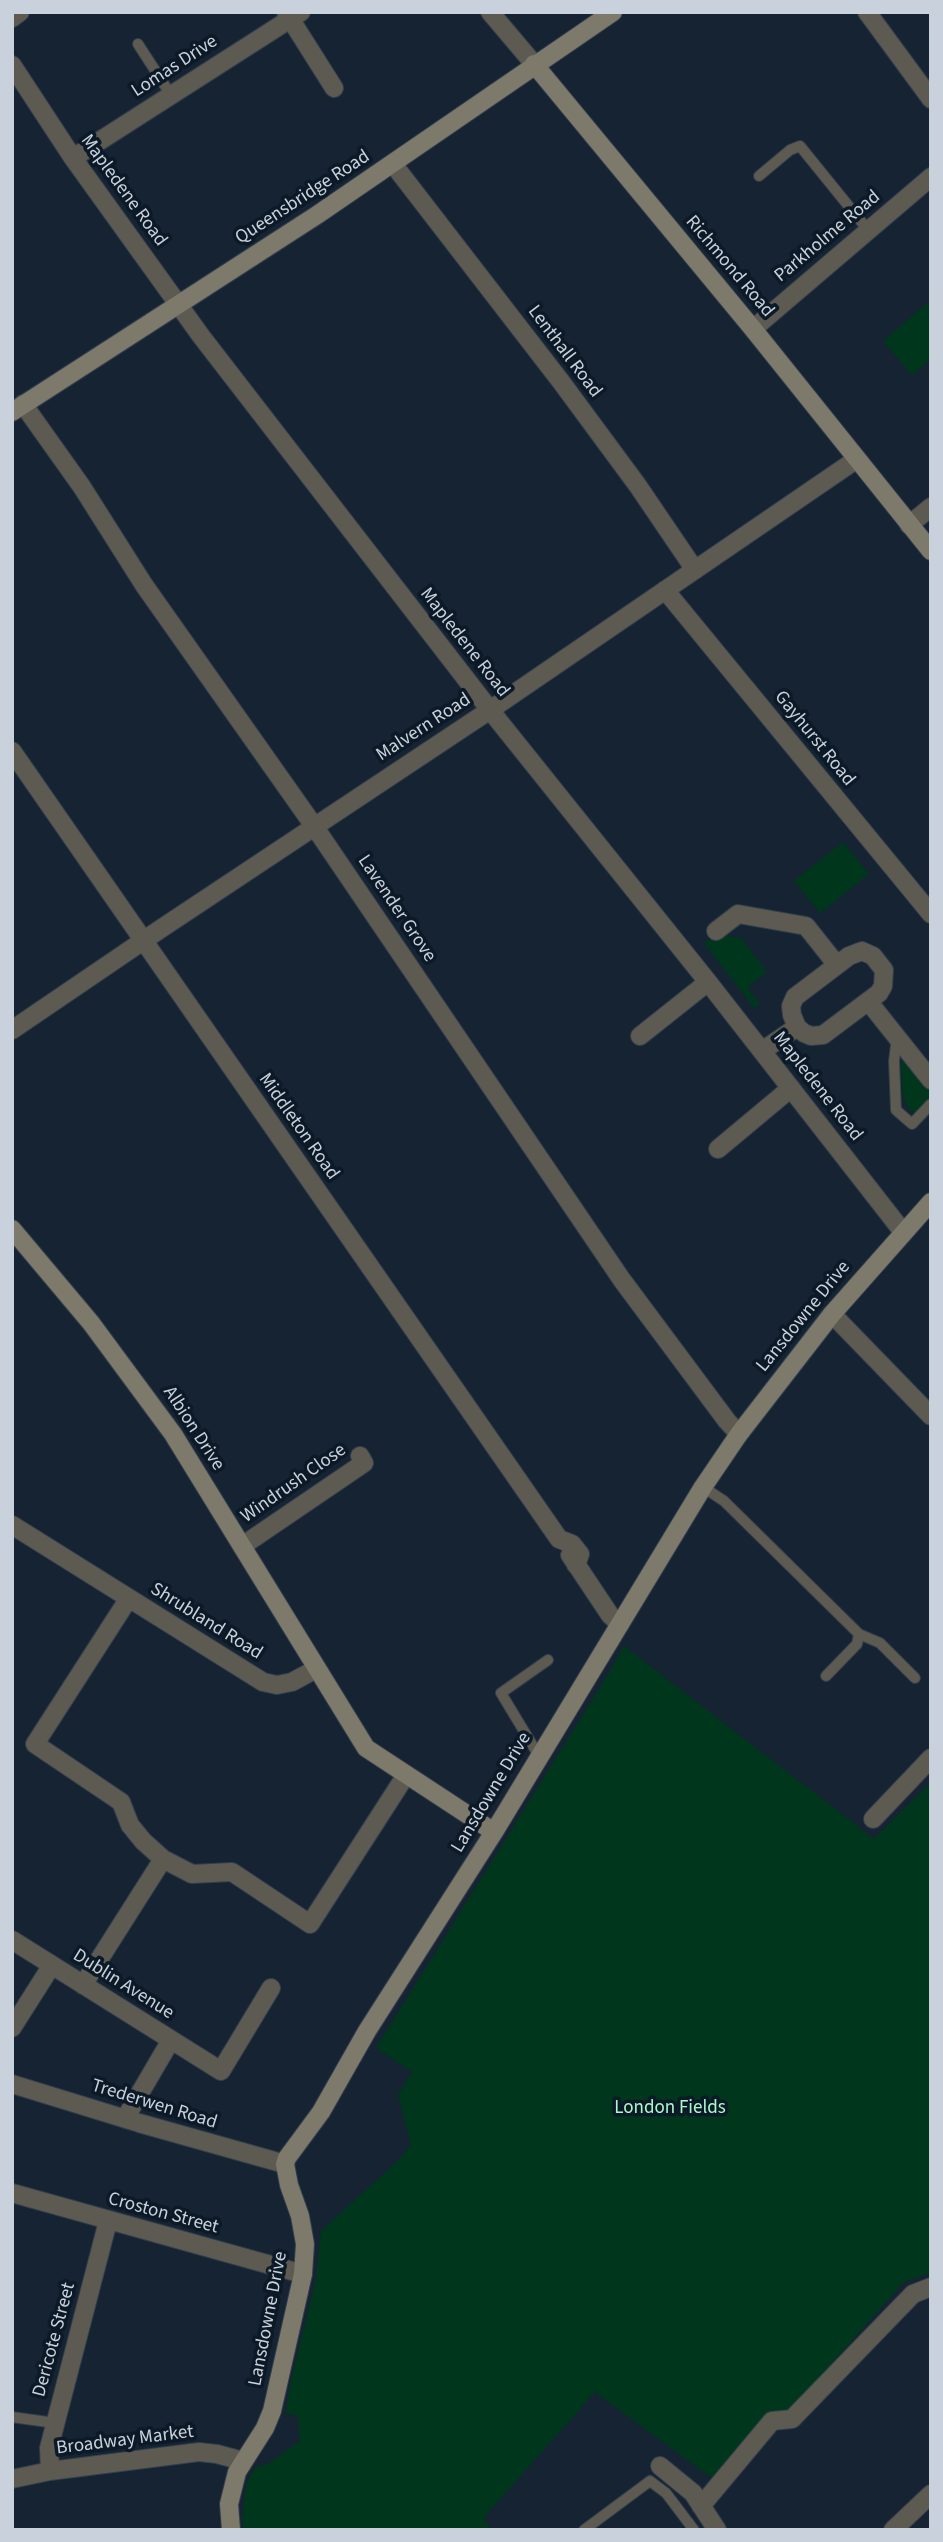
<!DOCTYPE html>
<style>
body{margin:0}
#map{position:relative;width:943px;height:2542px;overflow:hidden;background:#152332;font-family:"Source Sans 3",sans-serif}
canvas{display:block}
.frame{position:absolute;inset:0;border:14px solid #c9d2dc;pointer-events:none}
</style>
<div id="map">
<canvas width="943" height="2542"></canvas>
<div class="frame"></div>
</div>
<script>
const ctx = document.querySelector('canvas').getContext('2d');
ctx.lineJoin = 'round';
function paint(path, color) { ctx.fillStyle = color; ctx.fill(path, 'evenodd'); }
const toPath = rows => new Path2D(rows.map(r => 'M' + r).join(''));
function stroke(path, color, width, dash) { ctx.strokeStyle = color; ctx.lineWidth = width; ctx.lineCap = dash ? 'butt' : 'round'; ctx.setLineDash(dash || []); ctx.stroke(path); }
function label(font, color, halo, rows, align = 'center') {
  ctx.font = font + ' "Source Sans 3",sans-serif'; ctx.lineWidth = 7; ctx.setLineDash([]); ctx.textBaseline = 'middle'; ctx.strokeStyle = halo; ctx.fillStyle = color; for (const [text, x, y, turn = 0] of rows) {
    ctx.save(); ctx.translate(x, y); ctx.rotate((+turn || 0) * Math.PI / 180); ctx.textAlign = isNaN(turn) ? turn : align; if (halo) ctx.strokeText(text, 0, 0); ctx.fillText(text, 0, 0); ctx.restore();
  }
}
paint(toPath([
 [931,300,931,359,912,375,883,341],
 [843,842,869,874,820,913,794,881],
 [715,935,741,938,767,972,747,987,760,1004,754,1008,704,943],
 [903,1060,907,1060,931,1090,931,1097,916,1113,910,1111,903,1097,901,1063],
 [624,1646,874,1839,931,1782,931,2273,904,2282,788,2412,778,2411,769,2417,713,2479,595,2392,484,2517,491,2530,244,2530,242,2519,246,2485,255,2467,269,2463,300,2441,298,2417,286,2413,290,2385,316,2279,321,2231,403,2156,411,2144,398,2095,412,2072,376,2048,607,1676]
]), '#00371c');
const lane = toPath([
 [138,44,171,95],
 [759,176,790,150,800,146,868,230],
 [897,1037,894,1061,896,1110,912,1124,931,1104],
 [703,1487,724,1501,859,1634,880,1643,915,1678],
 [826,1676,857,1644,859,1634],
 [539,1756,501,1693,548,1660],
 [12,2417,55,2423],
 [584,2530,650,2481,666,2493,694,2530]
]);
const street = toPath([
 [286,12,334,88],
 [490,12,534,64],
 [867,12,931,99],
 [12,18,20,12],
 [12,65,73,158,201,336,490,710,708,982,903,1232],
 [73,158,301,12],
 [393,164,562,383,638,486,695,570],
 [753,329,931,177],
 [23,404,82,487,144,585,314,826,622,1280,727,1421,739,1434],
 [909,525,931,507],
 [665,590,931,914],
 [12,751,559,1539,572,1544,580,1554,576,1565],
 [716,931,738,914,806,926,837,965],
 [862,951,873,956,884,970,883,986,879,993,823,1035,811,1036,804,1033,797,1027,792,1015,791,1006,795,997,849,956,862,951],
 [868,1001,931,1080],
 [12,1030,159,930,490,710,857,459],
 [640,1036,708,982],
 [762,1051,797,1027],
 [718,1149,791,1088],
 [832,1314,931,1416],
 [12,1525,263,1682,277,1685,292,1682,316,1669],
 [242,1546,364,1463,360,1456],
 [570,1555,610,1615,620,1624],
 [129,1598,35,1744,121,1802,130,1825,143,1841,163,1859,192,1874,232,1872,310,1924,406,1775],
 [873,1819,931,1758],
 [12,1940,221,2071,271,1988],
 [83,1985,163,1859],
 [12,2028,52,1965],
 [12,2084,139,2123,285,2164],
 [126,2119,130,2110,171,2040],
 [12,2193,303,2274],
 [660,2466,693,2493,717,2530],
 [50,2471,49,2448,108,2221],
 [12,2479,50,2471,199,2452,217,2454,243,2461],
 [701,2506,772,2421,792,2419,913,2294,931,2287],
 [893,2530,931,2494]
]);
const secondary = toPath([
 [534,64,753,329,931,551],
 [12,412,317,215,613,12],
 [12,1229,91,1323,173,1434,366,1748,494,1832],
 [231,2530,229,2504,237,2472,265,2428,272,2411,303,2274,305,2244,300,2216,289,2185,285,2164,287,2158,321,2112,367,2031,494,1832,703,1487,739,1434,832,1314,931,1202]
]);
stroke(lane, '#323f4d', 12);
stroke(street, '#323f4d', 20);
stroke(secondary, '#323f4d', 20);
stroke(lane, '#5d5a51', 10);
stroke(street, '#5d5a51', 18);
stroke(secondary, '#7e7a6b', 18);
label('19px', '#c9d2dc', '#0c1a28', [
 ["Lomas Drive",175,67,-33],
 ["Mapledene Road",123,191,54],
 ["Queensbridge Road",303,198,-33],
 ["Parkholme Road",828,237,-40],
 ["Richmond Road",729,267,50],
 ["Lenthall Road",564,352,53],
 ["Mapledene Road",464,643,52],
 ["Malvern Road",424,728,-33],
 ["Gayhurst Road",814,739,51],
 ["Lavender Grove",396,909,56],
 ["Mapledene Road",817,1087,52],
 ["Middleton Road",298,1127,55],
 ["Lansdowne Drive",804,1317,-51],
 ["Albion Drive",193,1429,57],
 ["Windrush Close",294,1484,-35],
 ["Shrubland Road",206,1622,32],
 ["Lansdowne Drive",492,1793,-59],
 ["Dublin Avenue",123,1985,32],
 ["Trederwen Road",154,2105,17],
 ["Croston Street",163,2214,15],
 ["Lansdowne Drive",269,2319,-79],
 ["Dericote Street",55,2340,-75],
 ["Broadway Market",125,2441,-7]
]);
label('19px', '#a9fac8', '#0c1a28', [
 ["London Fields",670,2109]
]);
</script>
